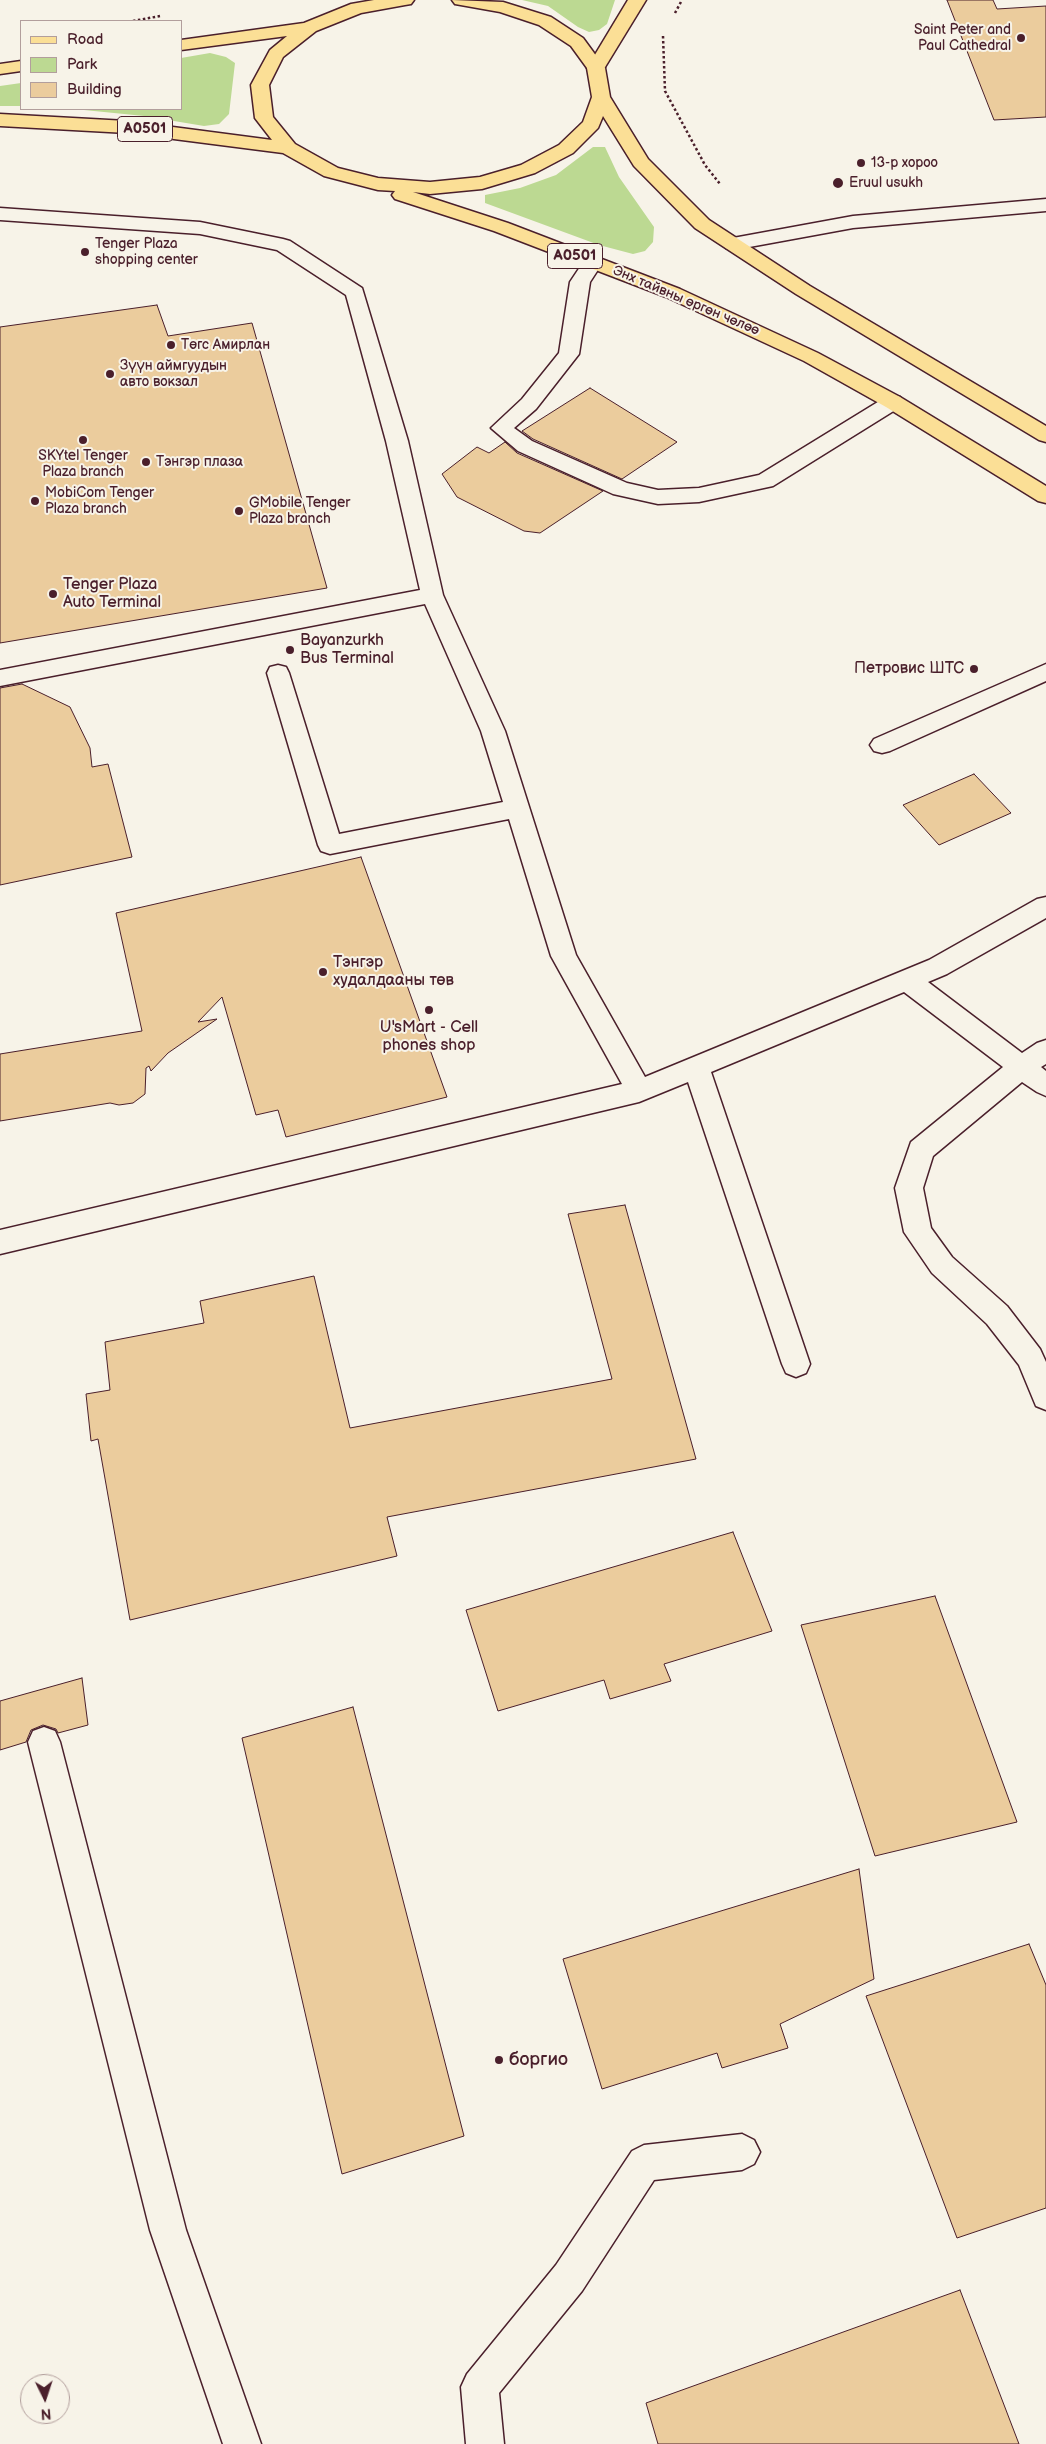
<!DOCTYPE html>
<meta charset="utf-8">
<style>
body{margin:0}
#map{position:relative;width:1046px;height:2444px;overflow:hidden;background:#f7f3e8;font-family:"Balsamiq Sans",sans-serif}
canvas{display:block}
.legend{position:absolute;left:20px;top:20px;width:162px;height:90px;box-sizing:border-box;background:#f7f3e8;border:1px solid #b29e9c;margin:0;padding:6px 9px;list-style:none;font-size:15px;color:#4a1f2b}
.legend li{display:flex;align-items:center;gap:10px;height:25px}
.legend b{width:25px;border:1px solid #b29e9c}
.north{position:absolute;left:20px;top:2374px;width:50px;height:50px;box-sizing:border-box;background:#f7f3e8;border:1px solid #b29e9c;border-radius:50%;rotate:176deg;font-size:14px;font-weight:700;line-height:20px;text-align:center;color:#4a1f2b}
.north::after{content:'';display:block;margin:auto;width:18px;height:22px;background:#4a1f2b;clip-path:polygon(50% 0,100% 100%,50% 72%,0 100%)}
</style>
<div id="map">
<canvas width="1046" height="2444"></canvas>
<ul class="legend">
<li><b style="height:6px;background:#fbdf96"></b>Road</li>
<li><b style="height:14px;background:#bcd992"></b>Park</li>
<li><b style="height:14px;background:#ebcc9d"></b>Building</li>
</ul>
<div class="north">N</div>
</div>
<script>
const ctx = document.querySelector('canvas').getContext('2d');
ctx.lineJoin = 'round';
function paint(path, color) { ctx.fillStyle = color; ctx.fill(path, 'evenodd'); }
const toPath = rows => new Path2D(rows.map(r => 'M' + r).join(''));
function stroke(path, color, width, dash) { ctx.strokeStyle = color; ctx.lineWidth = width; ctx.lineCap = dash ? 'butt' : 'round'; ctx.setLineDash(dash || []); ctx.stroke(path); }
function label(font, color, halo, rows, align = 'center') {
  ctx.font = font + ' "Balsamiq Sans",sans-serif'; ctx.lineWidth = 4; ctx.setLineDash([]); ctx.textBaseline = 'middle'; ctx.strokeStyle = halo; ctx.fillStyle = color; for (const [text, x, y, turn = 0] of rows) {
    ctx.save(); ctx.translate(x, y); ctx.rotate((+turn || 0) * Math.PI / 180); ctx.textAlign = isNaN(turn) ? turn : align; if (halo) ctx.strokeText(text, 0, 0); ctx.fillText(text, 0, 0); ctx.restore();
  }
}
paint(toPath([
 [522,0,615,0,607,24,599,30,589,32,578,27,548,6],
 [210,53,226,57,235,63,229,114,219,124,204,126,144,116,74,109,181,109,181,58],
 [21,83,21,106,0,106,0,86],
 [593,147,605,147,619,177,654,227,653,242,645,251,633,254,599,245,485,203,485,195,520,188,556,175]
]), '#bcd992');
const building = toPath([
 [947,0,993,0,997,9,1046,6,1046,117,994,120,947,0],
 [157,305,168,336,252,323,327,588,0,643,0,327,157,305],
 [590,388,677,442,622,479,533,439,522,431,590,388],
 [505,442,517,453,603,491,540,533,524,531,457,497,442,474,477,447,489,453,505,442],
 [22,684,70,707,90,748,92,767,108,764,132,857,0,885,0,688,22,684],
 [974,774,1011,813,939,845,903,805,974,774],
 [361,857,447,1097,286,1137,278,1110,256,1115,222,997,198,1022,217,1019,168,1053,151,1071,149,1066,146,1068,145,1094,133,1103,119,1105,110,1103,0,1121,0,1054,142,1031,116,913,361,857],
 [625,1205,696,1459,387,1517,397,1556,130,1620,98,1439,91,1441,86,1394,110,1390,105,1342,204,1323,200,1301,314,1276,350,1428,612,1379,568,1214,625,1205],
 [733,1532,772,1631,664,1664,671,1681,610,1699,604,1680,498,1711,466,1610,733,1532],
 [935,1596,1017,1822,875,1856,801,1625,935,1596],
 [82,1678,88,1725,58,1733,56,1729,43,1725,31,1730,26,1742,0,1750,0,1701,82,1678],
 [353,1707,464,2136,342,2174,242,1738,353,1707],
 [859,1869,874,1979,780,2024,788,2048,722,2068,717,2053,602,2089,563,1959,859,1869],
 [1029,1944,1046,1985,1046,2208,957,2238,866,1996,1029,1944],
 [960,2290,1019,2444,658,2444,646,2403,960,2290]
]);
paint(building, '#ebcc9d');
stroke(building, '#4a1f2b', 1);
const minor = toPath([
 [1046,199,1046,211,853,228,733,250,726,248,723,244,726,240,733,238,853,216,1046,199],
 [0,208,200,222,283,239,290,241,362,288,408,441,443,595,505,731,576,955,645,1077,929,960,1037,899,1046,897,1046,918,947,974,928,982,1022,1053,1037,1043,1046,1040,1046,1064,1041,1067,1046,1071,1046,1096,1037,1092,1022,1082,933,1156,923,1188,931,1228,952,1257,1007,1306,1040,1349,1046,1362,1046,1410,1036,1406,1019,1365,987,1324,932,1273,904,1232,895,1188,911,1142,1003,1067,904,992,711,1072,810,1364,806,1373,796,1377,786,1373,782,1364,688,1082,639,1102,0,1254,0,1230,622,1084,551,956,509,819,330,854,321,851,318,845,267,673,270,667,278,665,286,667,289,673,339,834,503,802,481,731,425,604,0,686,0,670,420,590,386,441,346,295,277,250,200,234,0,220,0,208],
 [593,256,600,258,603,262,590,282,579,354,536,409,514,428,532,441,627,483,658,490,699,488,759,475,886,397,893,395,900,397,903,402,900,407,773,486,699,502,658,504,613,494,518,451,491,428,522,399,559,353,570,282,586,258,593,256],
 [1046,664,1046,681,890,751,882,753,874,751,870,745,874,739,1046,664],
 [44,1727,55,1731,60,1742,186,2230,261,2444,223,2444,150,2230,28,1742,33,1731,44,1727],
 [742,2134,754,2140,760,2152,754,2164,742,2170,654,2180,582,2291,499,2393,504,2444,466,2444,461,2387,467,2374,556,2265,632,2151,644,2145,742,2134]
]);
const major = toPath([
 [628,0,646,0,602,72,590,72,587,68,628,0]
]);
const highway = toPath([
 [374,0,414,0,411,4,405,5,361,13,316,31,283,57,269,85,273,117,295,144,338,168,378,178,430,182,480,177,521,165,559,145,583,122,592,97,587,68,571,46,539,25,500,12,455,4,452,0,503,2,551,17,583,38,605,68,610,97,648,159,709,220,810,286,1046,426,1046,442,1039,440,796,294,695,228,634,166,603,116,598,128,573,153,535,173,482,189,430,194,413,192,508,223,680,289,818,353,900,397,1046,486,1046,503,1038,501,886,407,804,361,666,297,494,231,395,199,392,195,395,191,378,190,324,176,283,153,127,133,0,126,0,114,127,121,272,140,255,118,251,85,270,50,287,36,181,50,181,40,304,23,351,4,374,0],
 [21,61,21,71,0,74,0,64,21,61]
]);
stroke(minor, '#4a1f2b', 3);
stroke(major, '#4a1f2b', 3);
stroke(highway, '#4a1f2b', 3);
stroke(toPath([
 [675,13,682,0],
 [133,21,160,16],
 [663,36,665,91,705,165,720,184]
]), '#4a1f2b', 2.5, [2.5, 2.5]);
paint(minor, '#f7f3e8');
paint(major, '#fbdf96');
paint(highway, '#fbdf96');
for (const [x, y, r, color] of [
 [1021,38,5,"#4a1f2b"],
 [861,163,5,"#4a1f2b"],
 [838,183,6,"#4a1f2b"],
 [85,252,5,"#4a1f2b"],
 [171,345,5,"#4a1f2b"],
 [110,374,5,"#4a1f2b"],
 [83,440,5,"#4a1f2b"],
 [146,462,5,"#4a1f2b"],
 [35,501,5,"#4a1f2b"],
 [239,511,5,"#4a1f2b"],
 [53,594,5,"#4a1f2b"],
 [290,650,5,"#4a1f2b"],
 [974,669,5,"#4a1f2b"],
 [323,972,5,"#4a1f2b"],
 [429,1010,5,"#4a1f2b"],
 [499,2060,5,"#4a1f2b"]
]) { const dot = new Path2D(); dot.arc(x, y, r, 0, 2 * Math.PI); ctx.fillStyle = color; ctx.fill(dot); stroke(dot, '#f7f3e8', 2); }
label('14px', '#4a1f2b', '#f7f3e8', [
 ["Saint Peter and",1011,30,"right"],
 ["Paul Cathedral",1011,46,"right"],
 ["13-р хороо",871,163],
 ["Eruul usukh",849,183],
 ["Tenger Plaza",95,244],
 ["shopping center",95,260],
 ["Төгс Амирлан",181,345],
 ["Зүүн аймгуудын",120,366],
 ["авто вокзал",120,382],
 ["SKYtel Tenger",83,456,"center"],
 ["Plaza branch",83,472,"center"],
 ["Тэнгэр плаза",156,462],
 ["MobiCom Tenger",45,493],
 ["Plaza branch",45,509],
 ["GMobile Tenger",249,503],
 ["Plaza branch",249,519]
], 'left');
label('14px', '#4a1f2b', '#f7f3e8', [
 ["Энх тайвны өргөн чөлөө",686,301,23]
]);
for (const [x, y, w] of [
 [145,129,55],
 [575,256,55]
]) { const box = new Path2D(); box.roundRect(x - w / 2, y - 12.5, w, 25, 4); ctx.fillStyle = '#f7f3e8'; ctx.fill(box); stroke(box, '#4a1f2b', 1); }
label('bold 15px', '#4a1f2b', null, [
 ["A0501",145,129],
 ["A0501",575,256]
]);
label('16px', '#4a1f2b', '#f7f3e8', [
 ["Tenger Plaza",63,585],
 ["Auto Terminal",63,603],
 ["Bayanzurkh",300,641],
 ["Bus Terminal",300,659],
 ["Петровис ШТС",964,669,"right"],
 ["Тэнгэр",333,963],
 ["худалдааны төв",333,981],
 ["U'sMart - Cell",429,1028,"center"],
 ["phones shop",429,1046,"center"]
], 'left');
label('19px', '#4a1f2b', '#f7f3e8', [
 ["боргио",509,2060]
], 'left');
</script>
